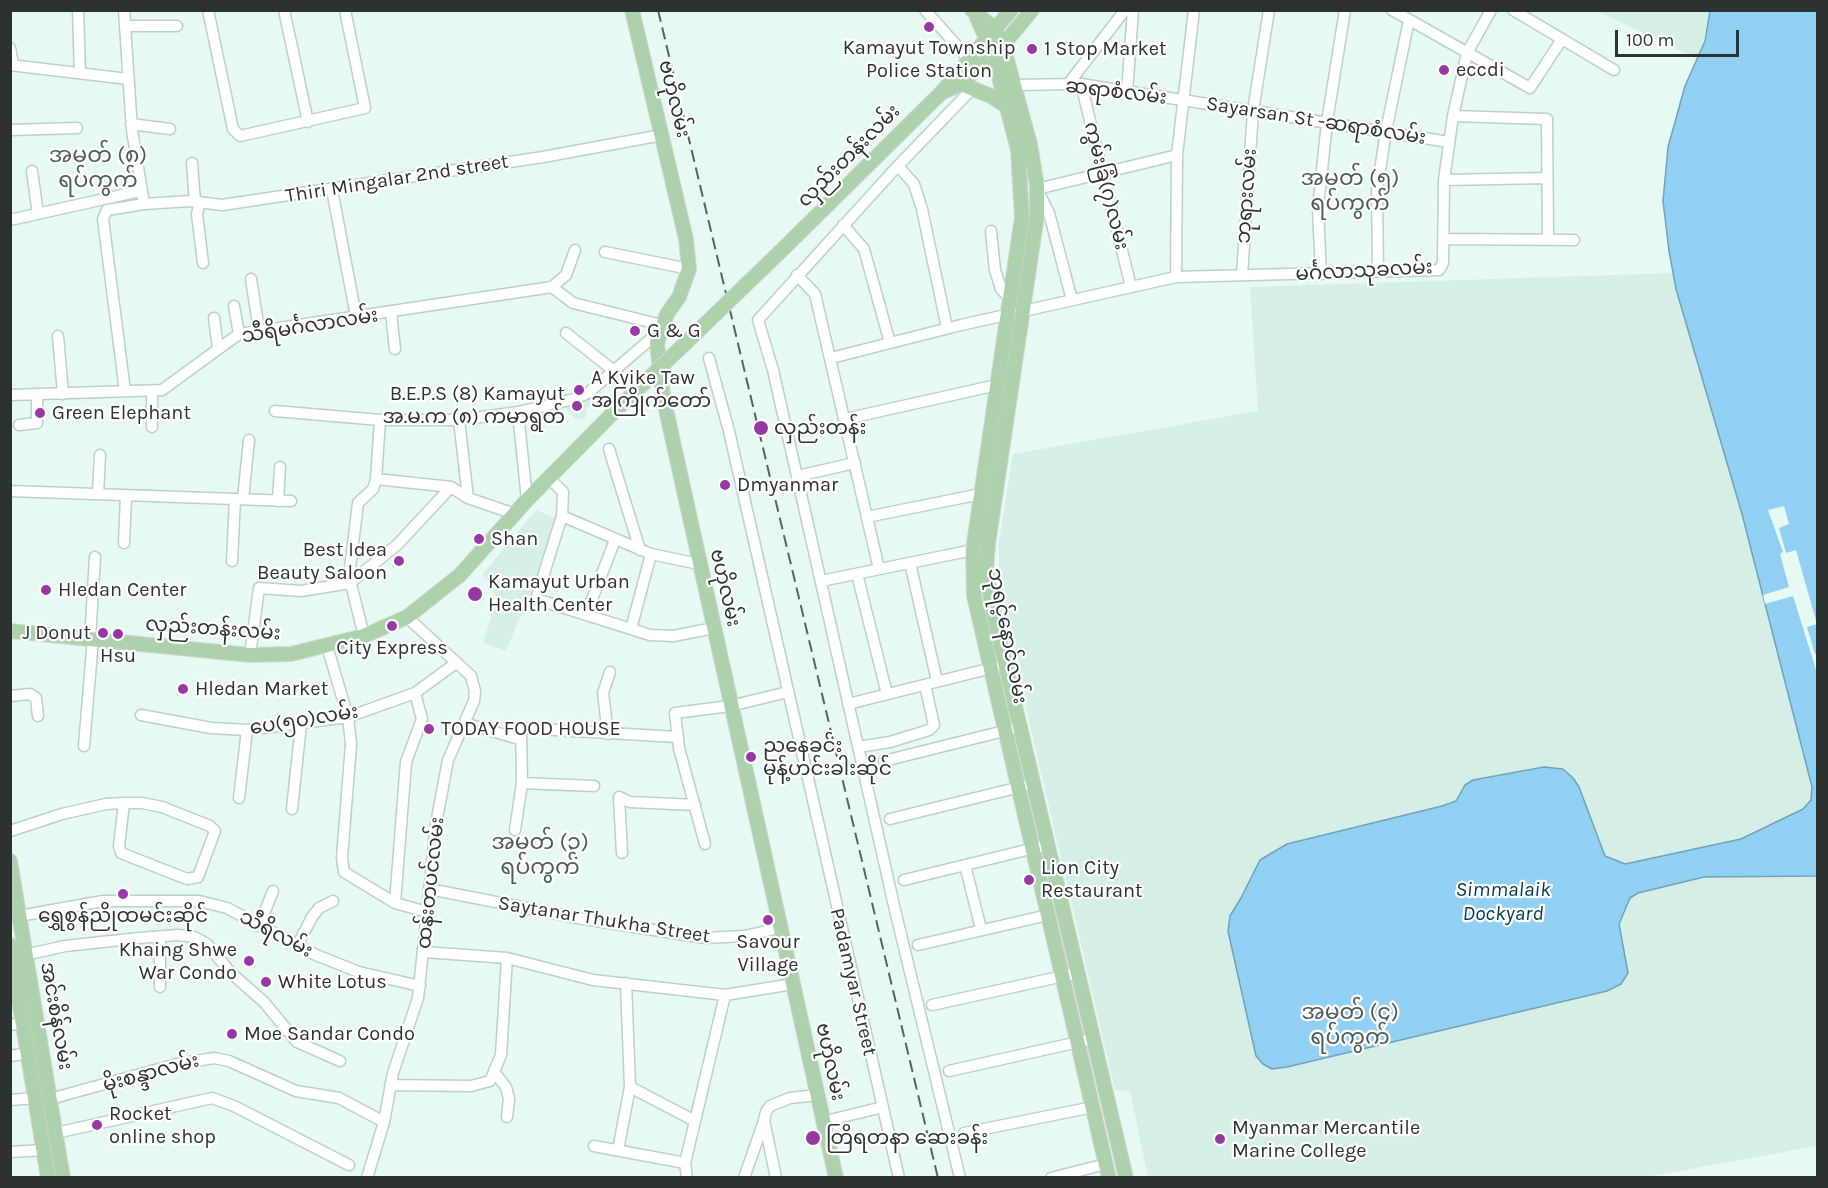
<!DOCTYPE html>
<meta charset="utf-8">
<style>
body{margin:0}
#map{position:relative;width:1828px;height:1188px;overflow:hidden;background:#e6f9f3;font-family:Karla,sans-serif}
canvas{display:block}
.frame{position:absolute;inset:0;border:12px solid #2b3230;pointer-events:none}
.scale{position:absolute;left:1615px;top:30px;width:124px;height:27px;box-sizing:border-box;border:3px solid #2b3230;border-top:0;padding-left:8px;font-size:18px;line-height:21px;white-space:nowrap;color:#2b3230;-webkit-text-stroke:4px #fff;paint-order:stroke}
</style>
<div id="map">
<canvas width="1828" height="1188"></canvas>
<div class="frame"></div>
<div class="scale">100 m</div>
</div>
<script>
const ctx = document.querySelector('canvas').getContext('2d');
ctx.lineJoin = 'round';
function paint(path, color) { ctx.fillStyle = color; ctx.fill(path, 'evenodd'); }
const toPath = rows => new Path2D(rows.map(r => 'M' + r).join(''));
function stroke(path, color, width, dash) { ctx.strokeStyle = color; ctx.lineWidth = width; ctx.lineCap = dash ? 'butt' : 'round'; ctx.setLineDash(dash || []); ctx.stroke(path); }
function label(font, color, halo, rows, align = 'center') {
  ctx.font = font + ' Karla,"Noto Sans Myanmar",sans-serif'; ctx.lineWidth = 4.5; ctx.setLineDash([]); ctx.textBaseline = 'middle'; ctx.strokeStyle = halo; ctx.fillStyle = color; for (const [text, x, y, turn = 0] of rows) {
    ctx.save(); ctx.translate(x, y); ctx.rotate((+turn || 0) * Math.PI / 180); ctx.textAlign = isNaN(turn) ? turn : align; if (halo) ctx.strokeText(text, 0, 0); ctx.fillText(text, 0, 0); ctx.restore();
  }
}
paint(toPath([
 [1597,11,1710,11,1711,18,1697,59],
 [1673,273,1720,432,1817,800,1817,1146,1646,1177,1148,1177,1130,1091,1115,1090,999,592,999,541,1013,454,1258,411,1250,287],
 [588,394,594,404,587,408,586,418,575,419,562,404],
 [536,510,560,520,506,651,483,643,497,598,483,574]
]), '#d5efe6');
const water = toPath([
 [1710,11,1817,11,1817,876,1704,877,1638,893,1630,898,1619,924,1628,973,1621,984,1607,991,1287,1067,1272,1069,1263,1064,1256,1056,1228,931,1230,916,1241,898,1260,860,1287,844,1442,806,1456,801,1465,785,1473,780,1544,767,1563,769,1573,778,1579,787,1605,856,1625,864,1741,839,1803,809,1811,800,1812,787,1742,514,1676,289,1669,251,1663,201,1668,147,1685,86,1705,41,1710,11]
]);
paint(water, '#91d0f3');
stroke(water, '#72a1b8', 1.5);
paint(toPath([
 [1784,506,1789,524,1779,528,1786,553,1796,550,1817,624,1807,627,1815,654,1817,654,1817,673,1793,596,1765,604,1763,595,1789,587,1780,554,1783,552,1768,510]
]), '#e6f9f3');
const minor = toPath([
 [78,10,80,73],
 [124,10,132,130,144,204,190,201,222,205,543,157,662,135],
 [208,10,233,129,240,136,365,108,345,10],
 [284,10,308,122],
 [925,10,968,58],
 [1392,10,1530,88,1562,39],
 [1513,10,1614,70],
 [125,26,177,26],
 [10,48,13,64],
 [10,65,128,79],
 [1069,83,1125,10],
 [1081,84,1131,287],
 [1013,85,1081,84,1449,142],
 [1127,92,1133,10],
 [1453,116,1547,119,1548,239],
 [131,124,170,129],
 [10,130,77,128],
 [192,163,195,202],
 [898,166,914,184,922,209,947,328],
 [32,171,38,214],
 [1444,180,1547,178],
 [332,190,356,316],
 [200,202,197,214,203,263],
 [10,220,140,191],
 [843,225,864,249,890,343],
 [991,231,995,270,1001,289,1010,299],
 [1444,239,1574,240],
 [605,252,689,269],
 [1378,272,1377,190,1386,131,1409,20],
 [1321,274,1318,208,1327,122,1345,10],
 [797,275,815,294,879,569],
 [1242,275,1253,111,1269,10],
 [1176,277,1177,155,1194,10],
 [251,279,259,330],
 [552,287,573,303,662,325],
 [552,287,566,275,575,250],
 [1072,300,1049,213,1037,189,1177,155],
 [234,306,239,334],
 [391,313,395,349],
 [214,318,218,348],
 [566,333,614,371],
 [58,336,63,394],
 [709,358,729,431,899,1178],
 [831,358,961,325,1176,277,1439,270,1443,263,1444,180,1453,116,1467,53,1491,10],
 [125,391,103,219,107,210,144,204],
 [10,395,162,390,239,334,552,287],
 [275,411,380,420,459,420,518,412,574,399,588,393,660,331],
 [518,412,527,500],
 [845,419,997,385],
 [459,420,468,498],
 [19,425,37,423,37,395],
 [152,427,152,391],
 [609,449,640,550],
 [797,476,855,463],
 [549,478,563,492,562,516,536,599,650,635,673,636,714,628],
 [376,479,451,487,468,498,515,514],
 [10,491,291,501],
 [98,494,100,455],
 [243,499,249,440],
 [278,501,280,467],
 [562,516,651,554,699,564],
 [867,517,981,494],
 [124,543,126,495],
 [232,561,235,499],
 [910,563,937,681],
 [857,574,887,694],
 [821,581,973,550],
 [586,615,615,540],
 [631,629,651,554],
 [364,636,349,576,358,503,373,489,376,479,380,420],
 [90,639,95,557],
 [327,646,348,717,351,744,342,858,344,872,395,903,427,912],
 [250,655,259,588,301,591,350,583,397,545,451,487],
 [10,696,30,694,36,698,38,716],
 [848,704,996,667],
 [141,715,211,728,247,730,348,717,415,693,456,663],
 [464,723,519,739],
 [608,734,603,693,610,672],
 [84,746,93,639],
 [858,747,890,742,929,730,934,725,925,685],
 [884,761,1020,727],
 [522,783,594,786],
 [619,797,630,802,695,805],
 [619,797,622,853],
 [239,798,247,730],
 [292,809,301,724],
 [890,819,1024,786],
 [515,830,522,783,521,728,678,737],
 [10,831,62,814,106,804,124,803,142,803,162,807,210,826,215,831,198,877,187,879,121,853,119,846,124,803],
 [705,844,679,748,675,713,730,706,788,692],
 [965,865,981,929],
 [904,880,1047,845],
 [429,889,583,919,705,938,745,936,779,928],
 [395,903,406,762,422,719,415,693],
 [19,916,103,901,199,901,227,908,316,955,359,972,420,986],
 [259,926,273,891],
 [160,937,160,987],
 [918,945,1048,915],
 [297,946,312,917,319,908,333,901],
 [424,952,507,958,593,980,725,995,793,984],
 [25,955,65,946,139,938,178,935,194,937,207,944,231,973,264,1002,297,1042,340,1061],
 [932,1005,1077,973],
 [10,1025,23,1023],
 [10,1056,29,1053],
 [949,1071,1092,1039],
 [495,1073,506,1087,509,1099,507,1117],
 [390,1085,471,1086,490,1081,501,1055,507,958],
 [630,1087,695,1121],
 [50,1099,177,1064,214,1058,229,1061,296,1091,339,1098,384,1122],
 [10,1100,36,1098],
 [822,1122,883,1107],
 [56,1133,212,1098,234,1106,349,1165],
 [964,1133,1093,1107],
 [594,1146,685,1163],
 [618,1150,630,1087,626,983],
 [10,1152,44,1150],
 [367,1178,384,1122,393,1073,418,998,436,824,448,760,474,701,475,691,471,676,407,617],
 [687,1178,685,1163,725,995],
 [744,1178,764,1121],
 [776,1178,764,1120,766,1112,770,1106,790,1098,818,1095],
 [960,1178,895,910,773,370,758,320,894,170,973,88],
 [1051,1178,1106,1164]
]);
const major = toPath([
 [632,10,686,239,689,269,679,297,667,314,657,343,663,396,836,1178],
 [972,10,995,29,1003,45,1030,144,1037,186,1037,215,988,544,986,570,993,612,1126,1178],
 [977,18,993,54,1018,150,1022,217,973,550,974,596,1109,1178],
 [961,84,991,96,1008,107],
 [943,92,961,84,1003,45,1032,10],
 [785,247,941,93,1011,10],
 [10,631,250,655,291,654,364,636,407,617,460,575,527,500,613,413],
 [10,861,63,1178],
 [10,945,48,1178]
]);
stroke(minor, '#bdcfca', 13);
stroke(major, '#d5d6d6', 16);
stroke(minor, '#fff', 10);
stroke(major, '#acd1ac', 14);
stroke(toPath([
 [658,10,938,1178]
]), '#58625f', 2, [12, 6]);
const majorBridge = toPath([
 [613,413,785,247]
]);
stroke(majorBridge, '#d5d6d6', 16, []);
stroke(majorBridge, '#acd1ac', 14);
for (const [x, y, r, color] of [
 [929,27,6,"#9639a3"],
 [1032,49,6,"#9639a3"],
 [1444,70,6,"#9639a3"],
 [635,331,6,"#9639a3"],
 [579,390,6,"#9639a3"],
 [577,406,6,"#9639a3"],
 [40,413,6,"#9639a3"],
 [761,428,8,"#9639a3"],
 [725,485,6,"#9639a3"],
 [479,539,6,"#9639a3"],
 [399,561,6,"#9639a3"],
 [46,590,6,"#9639a3"],
 [475,594,8,"#9639a3"],
 [392,626,6,"#9639a3"],
 [103,633,6,"#9639a3"],
 [118,634,6,"#9639a3"],
 [183,689,6,"#9639a3"],
 [429,729,6,"#9639a3"],
 [751,757,6,"#9639a3"],
 [1029,880,6,"#9639a3"],
 [123,894,6,"#9639a3"],
 [768,920,6,"#9639a3"],
 [249,961,6,"#9639a3"],
 [266,982,6,"#9639a3"],
 [232,1034,6,"#9639a3"],
 [97,1125,6,"#9639a3"],
 [813,1138,8,"#9639a3"],
 [1220,1139,6,"#9639a3"]
]) { const dot = new Path2D(); dot.arc(x, y, r, 0, 2 * Math.PI); ctx.fillStyle = color; ctx.fill(dot); stroke(dot, '#fff', 2); }
label('20px', '#2b3230', '#fff', [
 ["Kamayut Township",929,48,"center"],
 ["Police Station",929,71,"center"],
 ["1 Stop Market",1044,49],
 ["eccdi",1456,70],
 ["G & G",647,331],
 ["A Kyike Taw",591,378],
 ["အကြိုက်တော်",591,401],
 ["B.E.P.S (8) Kamayut",565,394,"right"],
 ["အ.မ.က (၈) ကမာရွတ်",565,417,"right"],
 ["Green Elephant",52,413],
 ["လှည်းတန်း",774,428],
 ["Dmyanmar",737,485],
 ["Shan",491,539],
 ["Best Idea",387,550,"right"],
 ["Beauty Saloon",387,573,"right"],
 ["Kamayut Urban",488,582],
 ["Health Center",488,605],
 ["Hledan Center",58,590],
 ["J Donut",91,633,"right"],
 ["City Express",392,648,"center"],
 ["Hsu",118,656,"center"],
 ["Hledan Market",195,689],
 ["TODAY FOOD HOUSE",441,729],
 ["ညနေခင်း",763,746],
 ["မုန့်ဟင်းခါးဆိုင်",763,769],
 ["Lion City",1041,868],
 ["Restaurant",1041,891],
 ["ရွှေစွန်ညိုထမင်းဆိုင်",123,916,"center"],
 ["Savour",768,942,"center"],
 ["Village",768,965,"center"],
 ["Khaing Shwe",237,950,"right"],
 ["War Condo",237,973,"right"],
 ["White Lotus",278,982],
 ["Moe Sandar Condo",244,1034],
 ["Rocket",109,1114],
 ["online shop",109,1137],
 ["Myanmar Mercantile",1232,1128],
 ["Marine College",1232,1151],
 ["တြိရတနာ ဆေးခန်း",826,1138]
], 'left');
label('20px', '#2b3230', '#fff', [
 ["ဆရာစံလမ်း",1116,92,7],
 ["ဗဟိုလမ်း",674,99,76],
 ["Sayarsan St -ဆရာစံလမ်း",1316,121,9],
 ["လှည်းတန်းလမ်း",849,156,-45],
 ["Thiri Mingalar 2nd street",397,179,-9],
 ["ကွမ်းခြံ(၇)လမ်း",1106,186,76],
 ["ဘုရားလမ်း",1247,196,-86],
 ["မင်္ဂလာသုခလမ်း",1364,271,-3],
 ["သီရိမင်္ဂလာလမ်း",310,326,-9],
 ["ဗဟိုလမ်း",725,588,77],
 ["လှည်းတန်းလမ်း",213,629,4],
 ["ဘုရင့်နောင်လမ်း",1007,636,79],
 ["ပေ(၅၀)လမ်း",304,720,-9],
 ["ထန်းတပင်လမ်း",431,883,-84],
 ["Saytanar Thukha Street",604,920,9],
 ["သီရိလမ်း",276,934,28],
 ["Padamyar Street",853,982,77],
 ["အင်းစိန်လမ်း",56,1016,80],
 ["ဗဟိုလမ်း",830,1062,78],
 ["မိုးစန္ဒာလမ်း",151,1073,-15]
]);
label('italic 21px', '#013950', '#fff', [
 ["Simmalaik",1503,890],
 ["Dockyard",1503,914]
]);
label('22px', '#4c5c57', '#fff', [
 ["အမှတ် (၈)",98,156],
 ["ရပ်ကွက်",98,181],
 ["အမှတ် (၅)",1350,179],
 ["ရပ်ကွက်",1350,204],
 ["အမှတ် (၃)",540,843],
 ["ရပ်ကွက်",540,868],
 ["အမှတ် (၄)",1350,1013],
 ["ရပ်ကွက်",1350,1038]
]);
</script>
